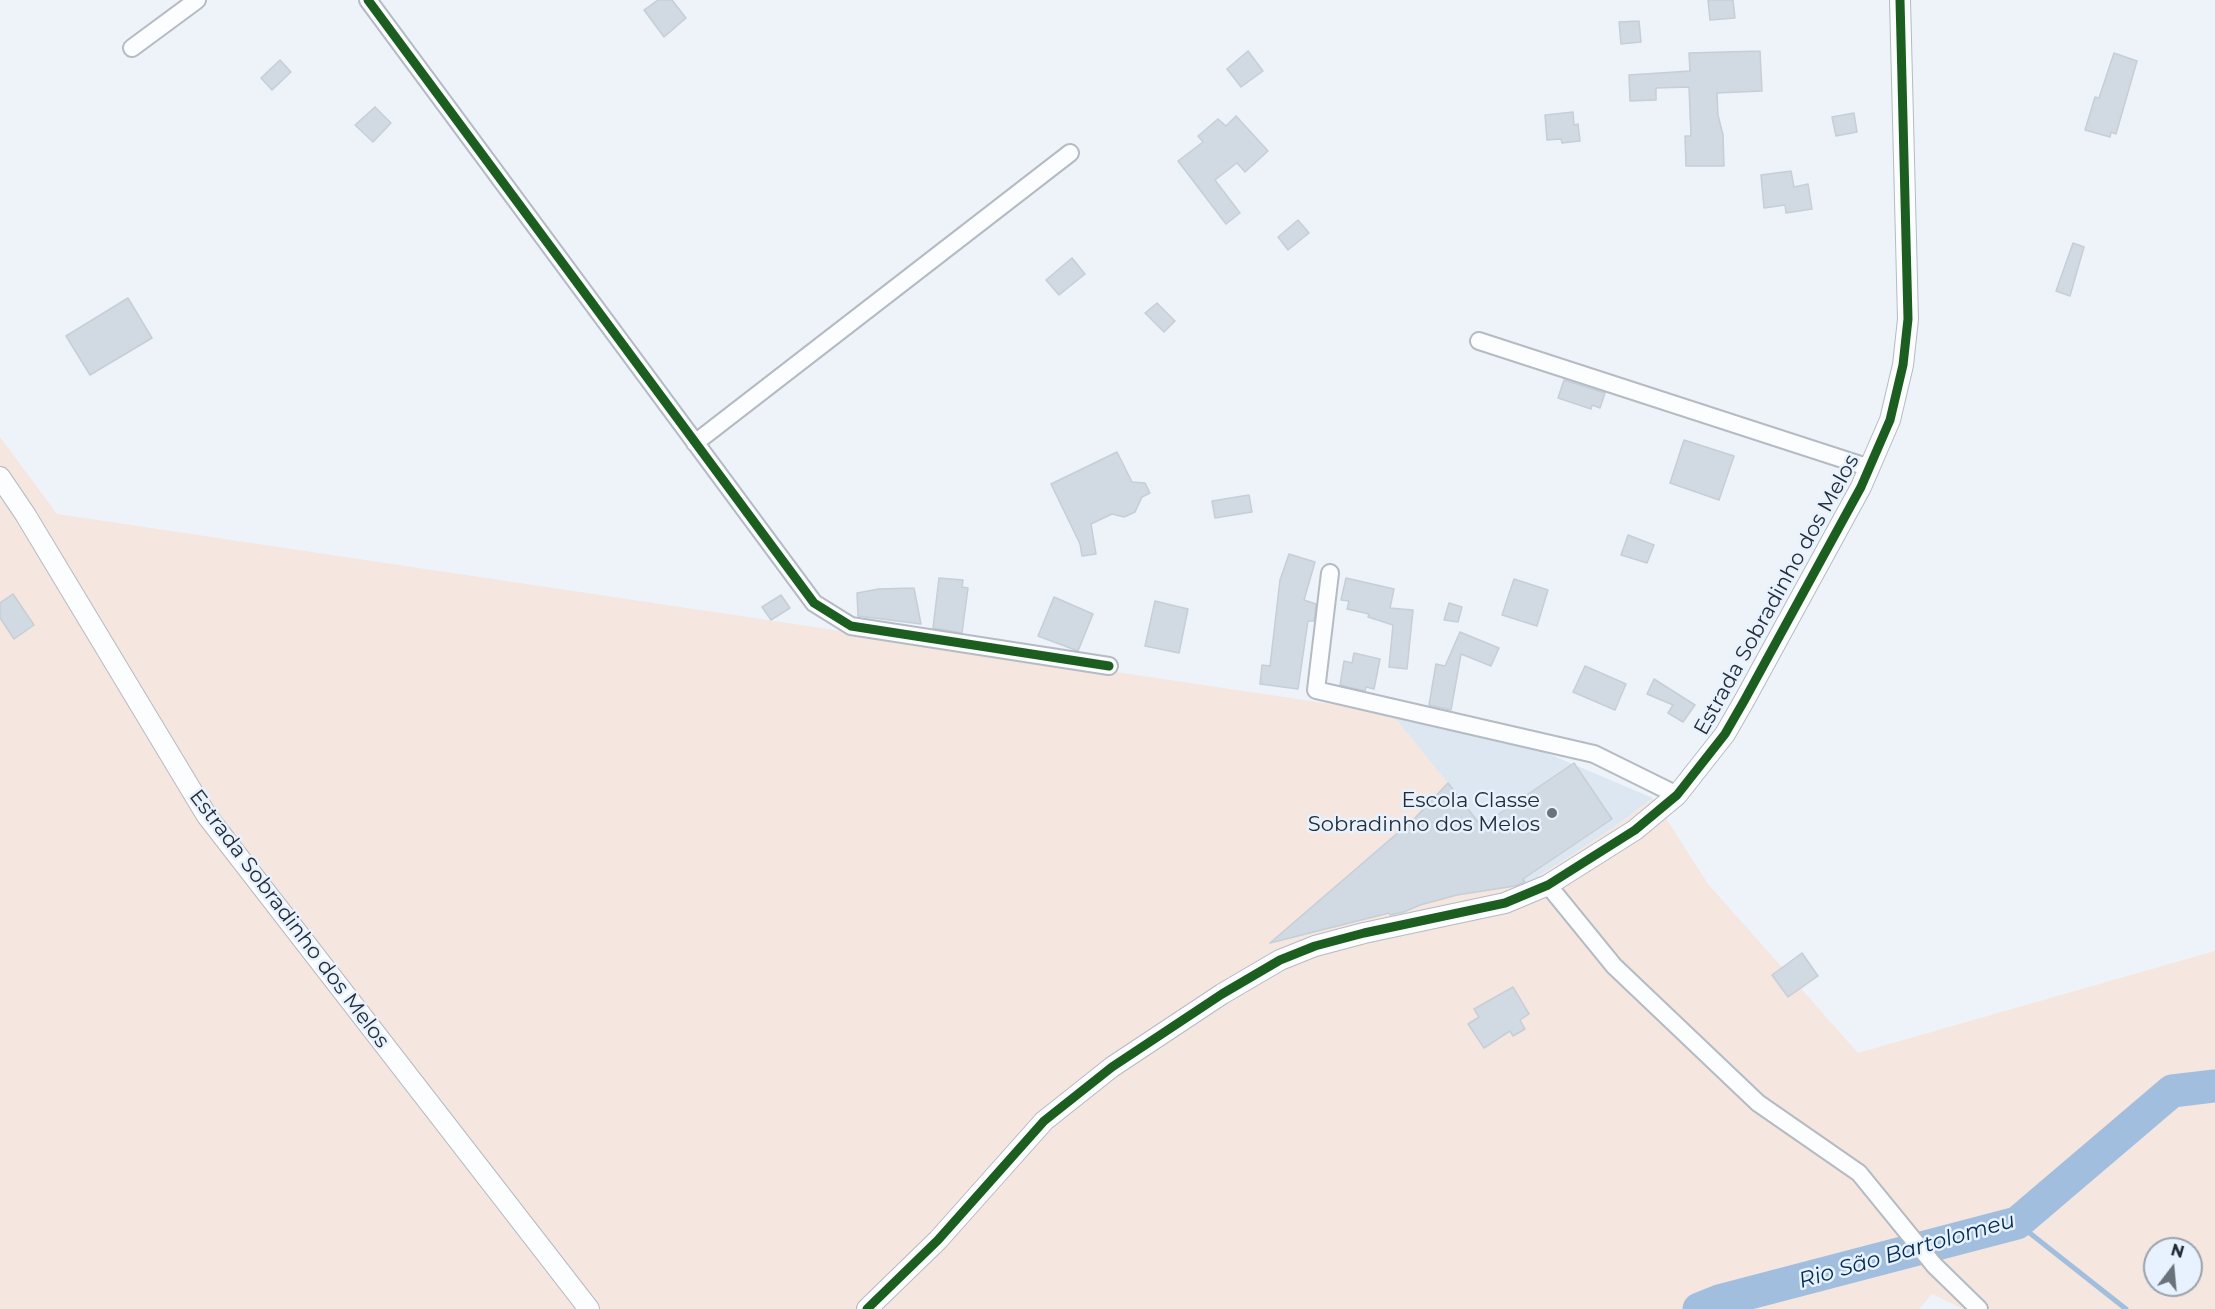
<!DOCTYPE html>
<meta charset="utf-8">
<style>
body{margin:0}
#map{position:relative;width:2215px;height:1309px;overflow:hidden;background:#edf3f9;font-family:Montserrat,sans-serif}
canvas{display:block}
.north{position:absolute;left:2143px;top:1237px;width:60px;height:60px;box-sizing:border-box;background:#e8f2fe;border:2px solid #99a3ae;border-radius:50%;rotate:16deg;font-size:16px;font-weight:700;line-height:24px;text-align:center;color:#232c37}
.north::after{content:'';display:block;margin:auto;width:21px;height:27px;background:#6a727b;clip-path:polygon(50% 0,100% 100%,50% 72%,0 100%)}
</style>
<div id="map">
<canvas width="2215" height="1309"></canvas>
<div class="north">N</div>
</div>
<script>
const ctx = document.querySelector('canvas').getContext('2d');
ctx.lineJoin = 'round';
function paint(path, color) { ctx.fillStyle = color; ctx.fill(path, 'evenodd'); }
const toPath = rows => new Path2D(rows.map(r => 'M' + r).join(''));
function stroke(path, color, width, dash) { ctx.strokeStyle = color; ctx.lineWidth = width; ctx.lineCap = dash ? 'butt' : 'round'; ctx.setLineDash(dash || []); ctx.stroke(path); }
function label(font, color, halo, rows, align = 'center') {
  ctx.font = font + ' Montserrat,sans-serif'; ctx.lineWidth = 5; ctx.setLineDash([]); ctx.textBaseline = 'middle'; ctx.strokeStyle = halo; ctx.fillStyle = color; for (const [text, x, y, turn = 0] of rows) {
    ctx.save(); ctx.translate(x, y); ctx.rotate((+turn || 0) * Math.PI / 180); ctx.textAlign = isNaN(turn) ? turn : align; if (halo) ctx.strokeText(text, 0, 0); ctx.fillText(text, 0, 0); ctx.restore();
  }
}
paint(toPath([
 [1391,713,1504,735,1653,798,1613,828,1527,884]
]), '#dde7f2');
paint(toPath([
 [0,437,57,514,1391,713,1448,783,1416,817,1272,943,1455,895,1527,884,1613,828,1653,798,1708,884,1858,1053,2215,951,2215,1309,1963,1309,1932,1294,1919,1309,0,1309],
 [2155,1249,2191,1249,2191,1285,2155,1285]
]), '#f5e6df');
stroke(toPath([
 [2017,1223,2126,1309]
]), '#a1bede', 5);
stroke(toPath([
 [1699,1309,1719,1301,2017,1223,2172,1091,2215,1086]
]), '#a1bede', 33);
const building = toPath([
 [658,0,672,0,686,18,664,37,644,10,658,0],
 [1708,0,1733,0,1735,18,1710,20,1708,0],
 [1639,21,1641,42,1621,44,1619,22,1639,21],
 [1248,51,1263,71,1241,87,1227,69,1248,51],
 [1760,51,1762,91,1717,93,1718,115,1723,135,1724,166,1686,166,1685,136,1691,136,1689,87,1656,88,1656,100,1630,101,1629,75,1690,71,1689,53,1760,51],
 [2114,53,2137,61,2116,134,2111,132,2110,137,2085,130,2095,97,2099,98,2114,53],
 [280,60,291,72,272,90,261,78,280,60],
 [375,107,391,123,373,142,355,125,375,107],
 [1573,112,1574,125,1578,124,1580,141,1562,143,1561,139,1547,140,1545,115,1573,112],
 [1854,113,1857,132,1836,136,1832,117,1854,113],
 [1236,116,1268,151,1245,172,1237,163,1215,180,1240,213,1226,224,1178,161,1203,142,1198,136,1218,119,1226,126,1236,116],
 [1791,171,1794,187,1808,184,1812,209,1786,213,1785,205,1764,208,1761,175,1791,171],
 [1298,220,1309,233,1288,250,1278,237,1298,220],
 [2073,243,2084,247,2070,296,2056,291,2073,243],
 [1072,258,1085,274,1059,295,1046,280,1072,258],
 [128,298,152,338,90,375,66,336,128,298],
 [1157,303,1175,321,1164,332,1145,313,1157,303],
 [1564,380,1605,393,1600,408,1592,405,1591,409,1558,398,1564,380],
 [1684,440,1734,456,1719,500,1670,483,1684,440],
 [1117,452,1132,482,1145,483,1150,493,1142,497,1135,512,1124,517,1112,514,1091,524,1096,554,1082,556,1080,544,1051,484,1117,452],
 [1249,495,1252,512,1215,518,1212,501,1249,495],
 [1628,535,1654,545,1647,563,1621,555,1628,535],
 [1289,554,1315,562,1304,600,1316,604,1314,621,1308,621,1298,689,1260,684,1262,665,1270,666,1280,580,1289,554],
 [939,578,963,580,962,587,968,588,962,633,933,628,939,578],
 [1346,578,1394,589,1390,608,1413,610,1407,669,1389,667,1393,625,1368,617,1369,614,1347,609,1349,601,1341,600,1346,578],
 [1514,579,1548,590,1537,626,1502,615,1514,579],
 [914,588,921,624,858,616,857,593,879,589,914,588],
 [13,594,34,625,14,639,0,618,0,603,13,594],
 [781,595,790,608,771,620,762,607,781,595],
 [1054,597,1093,614,1078,651,1038,636,1054,597],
 [1155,601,1188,609,1179,653,1145,646,1155,601],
 [1449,603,1462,607,1458,622,1444,620,1449,603],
 [1460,632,1499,648,1491,666,1461,654,1451,710,1429,705,1436,664,1445,666,1460,632],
 [1354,653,1380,659,1374,689,1366,687,1365,691,1340,685,1344,661,1352,663,1354,653],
 [1585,666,1626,684,1615,710,1573,692,1585,666],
 [1654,679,1695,705,1683,722,1668,713,1673,705,1647,694,1654,679],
 [1574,763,1612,819,1523,879,1525,882,1515,886,1457,895,1420,905,1404,912,1390,915,1389,913,1270,943,1415,818,1448,783,1481,826,1574,763],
 [1802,953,1818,976,1788,997,1772,975,1802,953],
 [1513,987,1529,1014,1520,1020,1525,1029,1513,1036,1510,1031,1484,1048,1468,1024,1479,1017,1474,1009,1513,987]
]);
paint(building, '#d1d9e2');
stroke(building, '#c6ced6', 1.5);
const minor = toPath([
 [368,0,814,603,851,626,1109,666],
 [132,48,197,0],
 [1479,341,1870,468],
 [695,443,1070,153],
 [1330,573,1316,690,1594,754,1677,795],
 [1548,885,1614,966,1758,1103,1859,1173,1934,1265,1979,1309]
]);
const tertiary = toPath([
 [0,477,25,514,207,816,589,1309],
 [867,1309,938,1240,1044,1121,1112,1067,1222,994,1280,960,1315,946,1364,933,1505,903,1548,885,1635,830,1677,795,1725,734,1744,701,1861,487,1890,420,1903,365,1908,319,1900,0]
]);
stroke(minor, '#b4bbc3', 20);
stroke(tertiary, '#b4bbc3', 22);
stroke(minor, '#fcfdfe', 16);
stroke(tertiary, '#fcfdfe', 20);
stroke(toPath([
 [368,0,814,603,851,626,1109,666],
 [867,1309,938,1240,1044,1121,1112,1067,1222,994,1280,960,1315,946,1364,933,1505,903,1548,885,1635,830,1677,795,1725,734,1744,701,1861,487,1890,420,1903,365,1908,319,1900,0]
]), '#1b5e20', 9);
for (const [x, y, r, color] of [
 [1552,813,6,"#6a727b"]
]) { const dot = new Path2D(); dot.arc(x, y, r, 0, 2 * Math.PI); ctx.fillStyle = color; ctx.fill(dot); stroke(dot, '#e8f2fe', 2); }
label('21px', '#232c37', '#e8f2fe', [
 ["Estrada Sobradinho dos Melos",1777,595,-61],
 ["Estrada Sobradinho dos Melos",289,919,53]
]);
label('21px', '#232c37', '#e8f2fe', [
 ["Escola Classe",1540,801],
 ["Sobradinho dos Melos",1540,825]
], 'right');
label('italic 22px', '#022d55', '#e8f2fe', [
 ["Rio São Bartolomeu",1907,1251,-16]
]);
</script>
